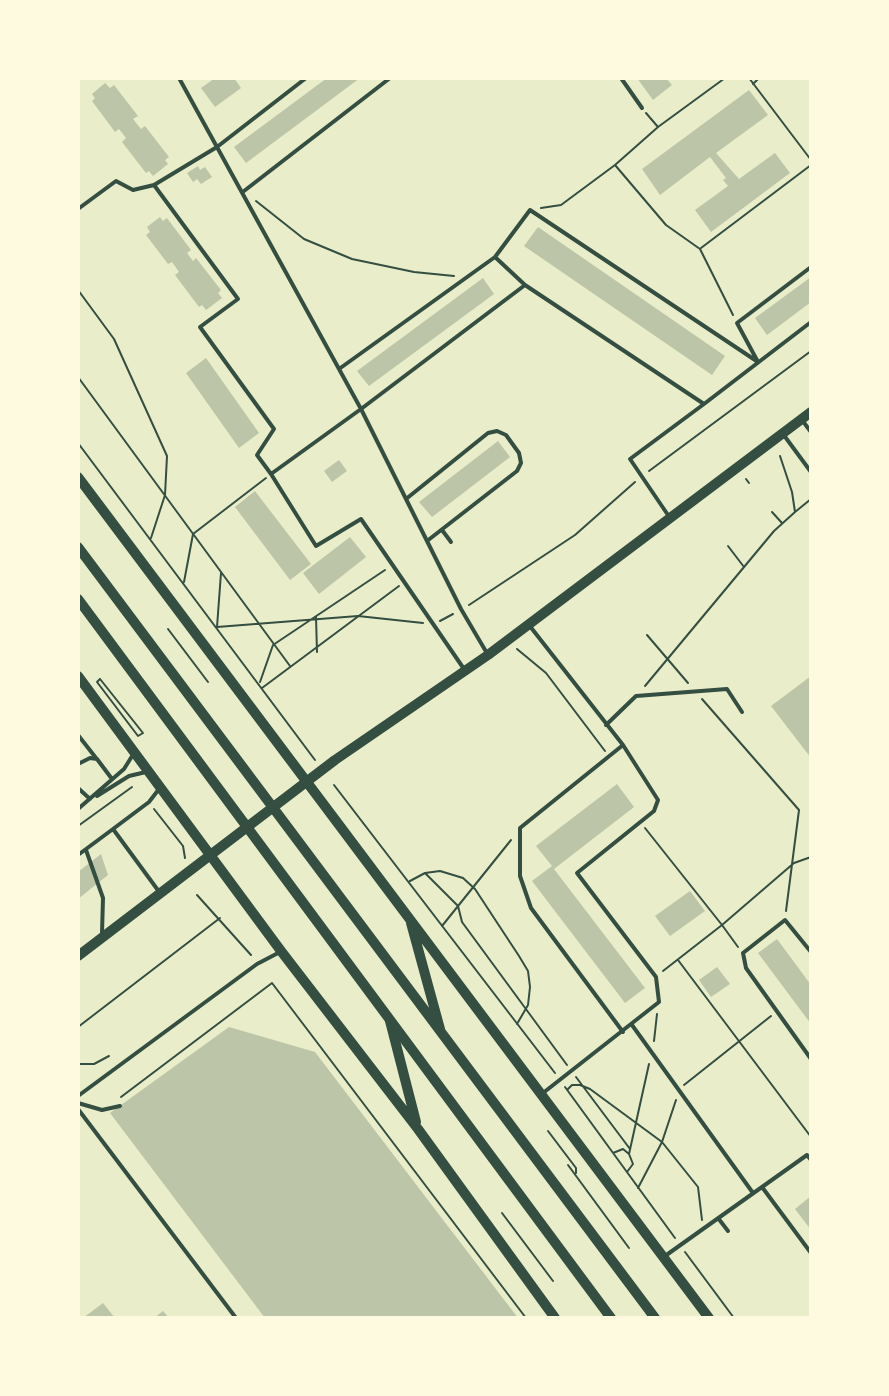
<!DOCTYPE html>
<style>
body{margin:0}
#map{position:relative;width:889px;height:1396px;overflow:hidden;background:#e9edc9;font-family:Roboto,sans-serif}
canvas{display:block}
.frame{position:absolute;inset:0;border:80px solid #fefae0;pointer-events:none}
</style>
<div id="map">
<canvas width="889" height="1396"></canvas>
<div class="frame"></div>
</div>
<script>
const ctx = document.querySelector('canvas').getContext('2d');
ctx.lineJoin = 'round';
function paint(path, color) { ctx.fillStyle = color; ctx.fill(path, 'evenodd'); }
const toPath = rows => new Path2D(rows.map(r => 'M' + r).join(''));
function stroke(path, color, width, dash) { ctx.strokeStyle = color; ctx.lineWidth = width; ctx.lineCap = dash ? 'butt' : 'round'; ctx.setLineDash(dash || []); ctx.stroke(path); }
paint(toPath([
 [215,78,234,78,241,88,215,107,201,88],
 [327,78,360,78,246,163,234,147],
 [637,78,666,78,672,85,653,100],
 [105,83,110,88,114,85,138,116,133,119,141,129,145,126,169,157,165,160,168,164,153,176,149,171,146,173,122,142,126,138,119,129,115,132,92,101,95,98,92,94],
 [749,90,768,115,716,153,739,179,775,153,790,173,711,232,695,210,728,186,723,180,726,178,710,157,660,195,642,169],
 [198,166,200,170,205,167,212,177,201,184,197,179,193,182,187,173],
 [160,217,163,221,167,218,191,250,187,253,193,261,196,258,221,290,218,293,222,298,206,310,202,305,199,307,175,275,179,272,172,262,168,264,146,235,150,232,147,227],
 [538,227,725,356,712,375,524,246],
 [811,277,811,302,767,335,755,318],
 [483,278,494,294,369,386,357,371],
 [206,358,259,433,239,448,186,373],
 [498,441,510,457,432,517,419,502],
 [339,460,347,471,332,482,324,471],
 [255,491,311,564,290,580,235,507],
 [350,537,366,557,319,594,303,573],
 [811,676,811,758,771,706],
 [617,784,634,807,554,869,645,988,625,1003,532,881,552,866,536,846],
 [101,854,108,875,78,899,78,872],
 [690,891,705,911,670,936,655,916],
 [777,939,811,985,811,1024,758,953],
 [717,967,730,984,711,997,699,980],
 [229,1027,315,1052,518,1318,265,1318,110,1113],
 [811,1196,811,1230,795,1209],
 [103,1303,115,1318,83,1318],
 [163,1311,169,1318,154,1318]
]), '#bcc5a7');
stroke(toPath([
 [749,78,811,160],
 [753,84,759,78],
 [646,113,658,127],
 [615,165,658,127,725,78],
 [256,201,304,239,352,259,414,272,454,276],
 [541,208,561,205,615,165,666,225,700,249,733,315],
 [701,248,811,165],
 [78,290,114,339,167,456,165,495,151,538],
 [78,377,290,666],
 [78,443,315,760],
 [649,471,811,351],
 [746,479,749,483],
 [772,512,782,523],
 [795,512,811,499],
 [728,546,744,567],
 [221,573,217,627,358,616,423,623],
 [184,582,193,534,266,478],
 [469,605,575,535,635,482],
 [316,617,317,652],
 [440,621,453,614],
 [168,629,208,682],
 [647,635,688,683],
 [517,649,546,673,605,751],
 [100,679,143,733,138,736,97,682,100,679],
 [260,682,273,645,385,570],
 [645,686,774,531,795,512,792,492,780,456],
 [262,688,399,586],
 [702,699,799,810,786,911],
 [334,785,555,1073],
 [154,809,183,846,185,858],
 [78,826,132,787],
 [645,828,722,925,794,863,811,857],
 [425,873,440,871,463,878,475,889,519,956,528,971,530,987,528,1005,517,1024],
 [410,881,425,873,458,906,462,922,567,1065],
 [197,895,251,955],
 [442,926,511,840],
 [678,960,811,1137],
 [663,971,722,925,738,947],
 [78,1027,220,918],
 [654,1041,657,1014],
 [78,1064,94,1064,109,1056],
 [576,1077,630,1149],
 [684,1085,771,1016],
 [565,1087,675,1238],
 [568,1089,572,1085,580,1085,590,1089,662,1142,698,1187,702,1220],
 [121,1097,272,983,526,1318],
 [548,1131,576,1168,576,1173],
 [613,1153,623,1149,629,1154],
 [568,1165,629,1248],
 [627,1172,633,1164,629,1154,649,1064],
 [638,1188,662,1142,676,1100],
 [502,1213,553,1281],
 [685,1252,734,1318]
]), '#344e41', 2);
stroke(toPath([
 [179,78,361,409,271,474,316,546,361,519,464,669],
 [621,78,642,108],
 [154,185,238,299,200,327,274,429,257,455,271,474],
 [244,191,390,78],
 [78,209,116,181,133,190,154,185,217,147,306,78],
 [495,257,530,210,758,362],
 [758,362,737,323,811,267],
 [339,369,495,257,525,285],
 [704,404,811,322],
 [802,420,811,432],
 [783,434,811,472],
 [406,499,488,433,497,431,506,435,519,453,521,463,517,471,427,541],
 [442,530,451,542],
 [529,625,623,745,658,800,654,811,577,873,656,977,659,1002,543,1093],
 [488,655,461,609,361,409,525,285,704,404,630,459,670,518],
 [606,725,636,696,727,689,742,712],
 [78,735,96,758],
 [78,764,90,758,97,759,112,779],
 [78,788,90,799],
 [97,796,129,776,146,772],
 [78,809,124,769,134,753],
 [113,829,149,802,159,789],
 [86,850,103,898,102,933],
 [78,855,113,829,160,893],
 [811,952,785,920,743,953,746,968,811,1059],
 [632,1025,753,1193],
 [623,1032,531,908,520,876,520,828,623,745],
 [78,1096,257,964,280,952],
 [78,1103,102,1110,120,1106],
 [78,1109,236,1318],
 [762,1187,807,1155,811,1160],
 [718,1218,728,1231],
 [665,1256,762,1187,811,1253]
]), '#344e41', 4);
stroke(toPath([
 [78,477,709,1318],
 [78,676,281,951,418,1129,555,1318],
 [411,923,440,1029],
 [78,956,335,760,488,655,811,412],
 [390,1021,416,1122]
]), '#344e41', 10);
stroke(toPath([
 [78,547,655,1318],
 [78,599,611,1318]
]), '#344e41', 10);
</script>
